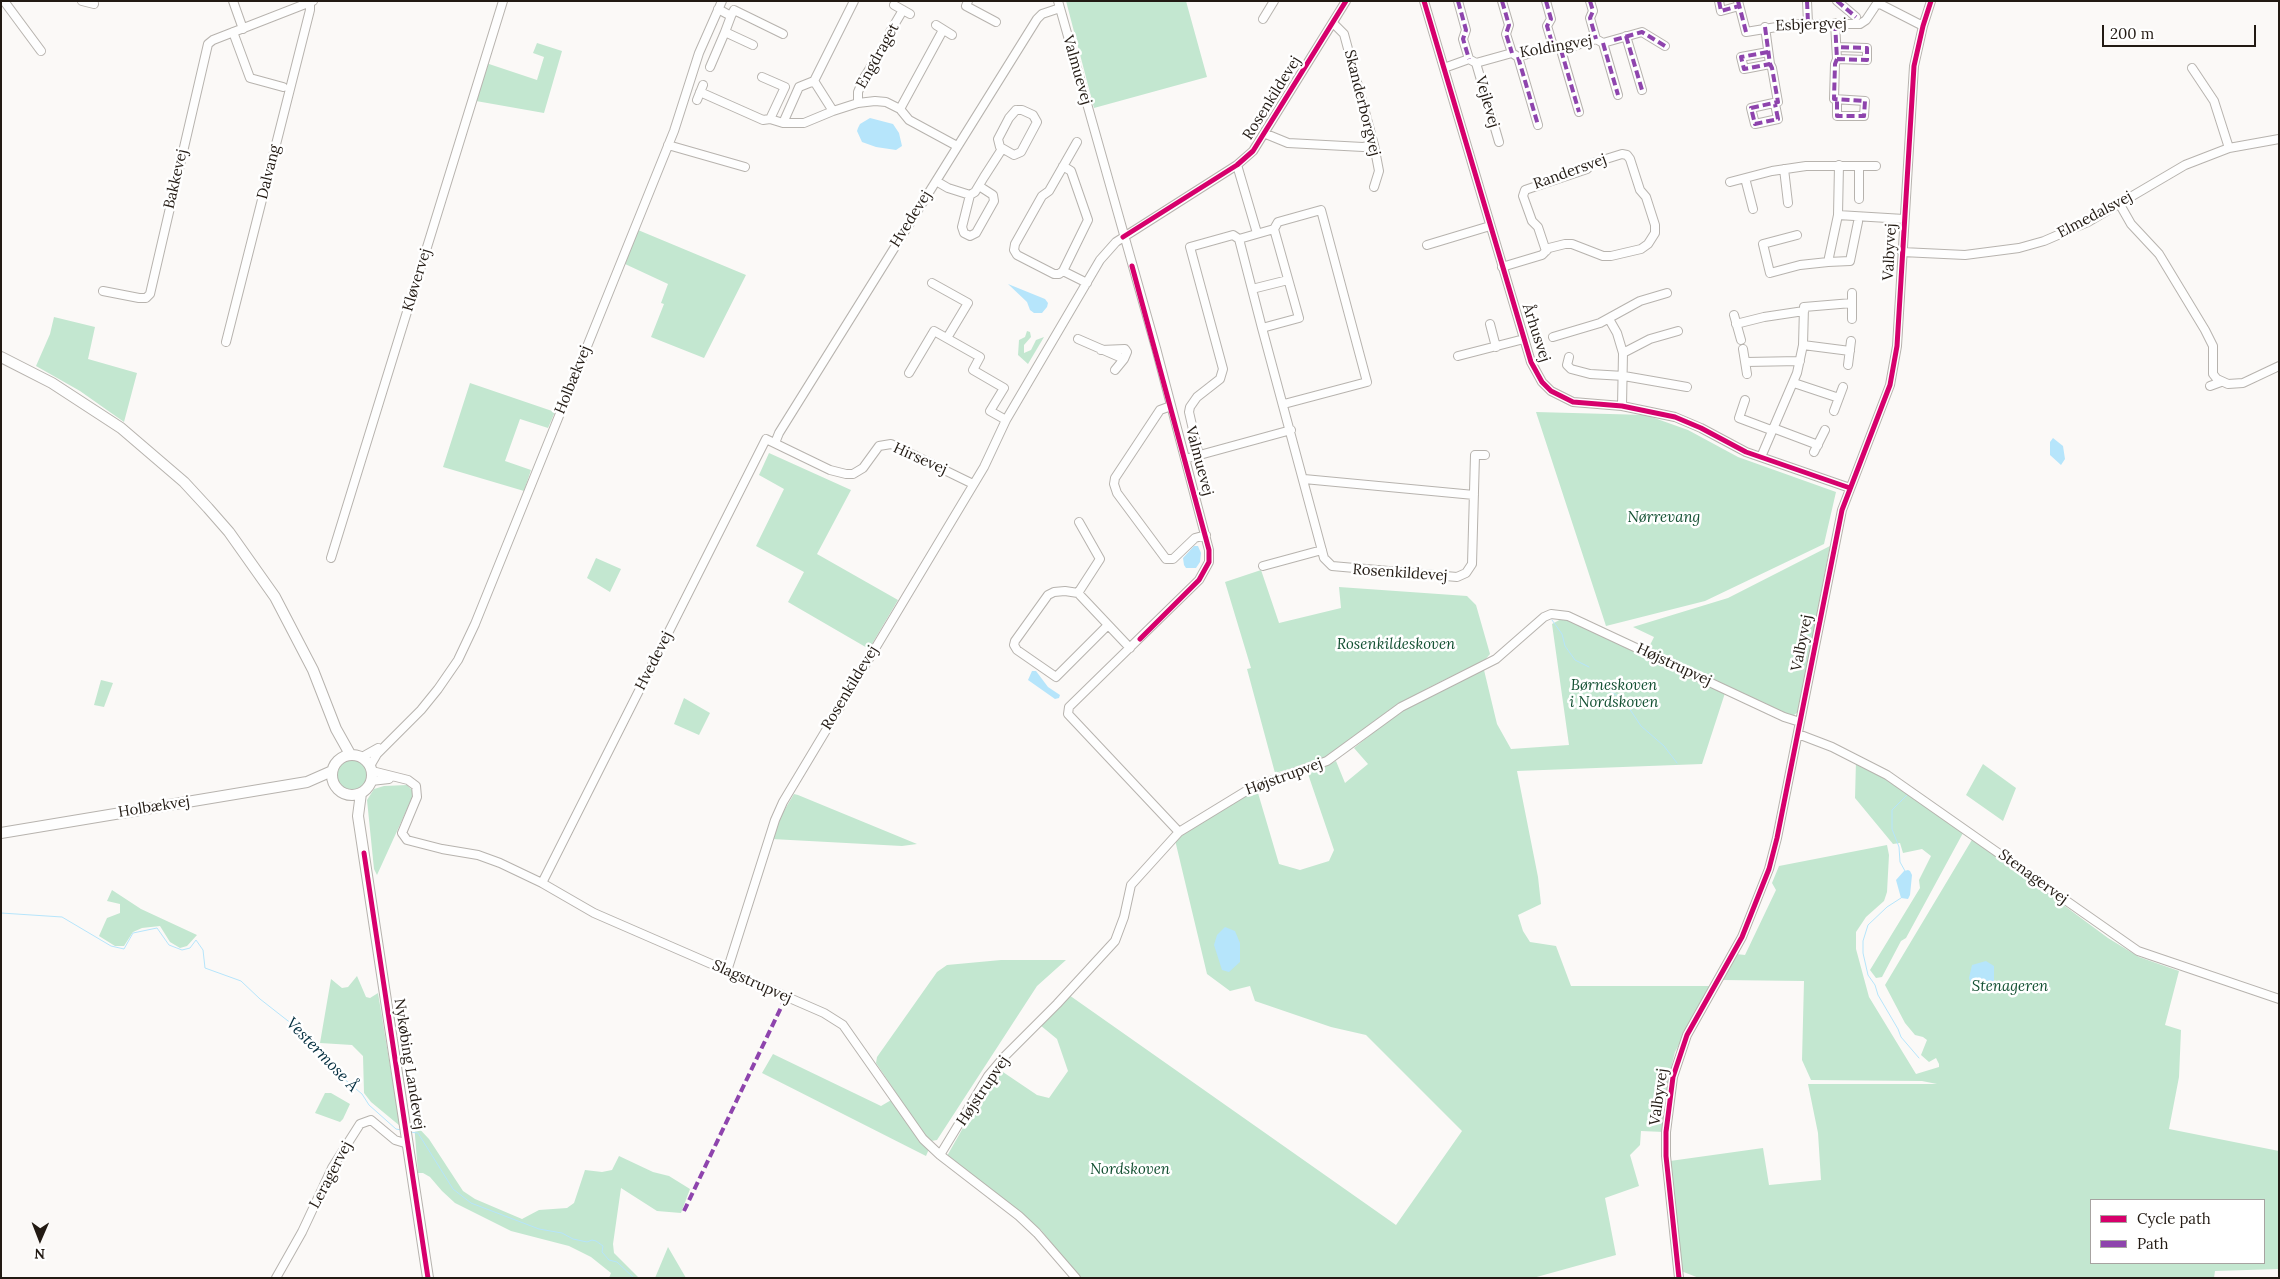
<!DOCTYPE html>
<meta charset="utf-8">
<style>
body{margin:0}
#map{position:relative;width:2280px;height:1279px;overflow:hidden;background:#fbf9f7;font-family:Lora,serif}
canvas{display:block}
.frame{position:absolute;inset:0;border:2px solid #221a13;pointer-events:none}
.legend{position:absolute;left:2090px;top:1199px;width:175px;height:65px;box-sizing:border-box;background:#fff;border:1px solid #a7a3a1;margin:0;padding:6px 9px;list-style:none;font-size:15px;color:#221a13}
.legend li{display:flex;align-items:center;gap:10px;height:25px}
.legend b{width:25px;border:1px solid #a7a3a1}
.north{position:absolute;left:15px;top:1214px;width:50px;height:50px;-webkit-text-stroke:4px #fff;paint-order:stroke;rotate:181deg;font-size:14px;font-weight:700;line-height:20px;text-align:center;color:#221a13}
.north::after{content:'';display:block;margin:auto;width:18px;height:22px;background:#221a13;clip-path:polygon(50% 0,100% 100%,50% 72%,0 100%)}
.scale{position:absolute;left:2102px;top:25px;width:154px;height:22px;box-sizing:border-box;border:2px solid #221a13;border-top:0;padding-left:6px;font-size:15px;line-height:18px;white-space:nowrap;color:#221a13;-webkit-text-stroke:4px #fff;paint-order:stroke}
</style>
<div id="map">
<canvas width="2280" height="1279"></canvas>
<div class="frame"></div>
<ul class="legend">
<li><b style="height:6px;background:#d6006c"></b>Cycle path</li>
<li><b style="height:6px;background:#8e44ad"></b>Path</li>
</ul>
<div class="north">N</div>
<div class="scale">200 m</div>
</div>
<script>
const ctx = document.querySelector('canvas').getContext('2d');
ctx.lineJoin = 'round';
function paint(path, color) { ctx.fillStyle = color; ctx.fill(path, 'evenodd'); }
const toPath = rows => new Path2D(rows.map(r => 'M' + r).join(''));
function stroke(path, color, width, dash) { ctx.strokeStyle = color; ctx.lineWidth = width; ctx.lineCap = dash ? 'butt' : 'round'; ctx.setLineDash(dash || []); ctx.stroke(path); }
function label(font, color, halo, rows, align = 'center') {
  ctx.font = font + ' Lora,serif'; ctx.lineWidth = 5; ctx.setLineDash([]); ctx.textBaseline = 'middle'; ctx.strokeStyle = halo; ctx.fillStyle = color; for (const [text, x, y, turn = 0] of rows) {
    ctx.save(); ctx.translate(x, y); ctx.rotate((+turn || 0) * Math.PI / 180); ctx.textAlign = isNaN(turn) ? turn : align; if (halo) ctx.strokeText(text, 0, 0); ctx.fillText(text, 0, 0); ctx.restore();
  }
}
paint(toPath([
 [1066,1,1186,1,1207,77,1094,108],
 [537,43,562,51,544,113,476,101,486,63,537,80,544,57,533,53],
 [638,230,746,275,704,358,651,337,664,304,661,303,668,284,625,264],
 [54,317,95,327,88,359,137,373,124,422,80,391,36,366,50,334],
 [1027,331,1030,332,1031,337,1024,345,1024,353,1031,350,1036,340,1044,337,1028,364,1018,355,1019,340,1025,337],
 [470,383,555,412,548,428,520,419,505,461,531,470,524,491,443,467],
 [1536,412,1646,415,1688,430,1738,457,1836,492,1824,544,1705,601,1606,626],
 [769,453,851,490,817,554,898,600,869,649,788,602,804,572,756,546,784,489,759,475],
 [1830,546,1798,712,1794,715,1790,716,1648,649,1654,637,1633,627,1728,598],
 [596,558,621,569,610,592,587,578],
 [1261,570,1279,623,1341,608,1339,587,1467,596,1476,605,1490,654,1485,660,1428,688,1383,715,1321,760,1275,773,1247,669,1251,668,1225,582],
 [1563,618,1574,621,1725,693,1702,764,1517,771,1538,877,1541,904,1518,915,1523,931,1530,942,1556,946,1571,986,1711,986,1675,1052,1667,1084,1664,1132,1641,1131,1640,1145,1630,1155,1639,1186,1605,1198,1616,1255,1533,1278,1080,1278,1041,1230,947,1156,997,1068,1037,1095,1049,1098,1068,1071,1057,1039,1040,1025,1069,995,1396,1225,1462,1131,1366,1035,1331,1027,1255,1001,1250,986,1230,991,1207,974,1175,840,1252,791,1258,793,1279,864,1300,870,1329,861,1334,850,1308,774,1336,761,1345,783,1368,764,1354,748,1402,710,1484,670,1497,724,1511,749,1569,745,1552,624],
 [101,680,113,683,104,707,94,705],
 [684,698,710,713,699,735,674,724],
 '335 775a17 17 0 1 1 34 0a17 17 0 1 1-34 0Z',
 [1856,761,1883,775,1963,833,1906,938,1901,941,1882,977,1876,978,1870,970,1920,888,1919,880,1931,856,1922,849,1903,853,1900,843,1893,844,1855,798],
 [1983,764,2016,788,2003,821,1966,795],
 [407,785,413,791,413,796,377,875,374,869,367,800,374,789,384,786],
 [794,794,798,795,917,844,902,846,772,839,782,814],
 [1973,838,2108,938,2139,957,2179,971,2165,1025,2181,1030,2179,1077,2169,1129,2279,1151,2279,1269,2215,1271,2214,1278,1699,1278,1681,1271,1670,1161,1763,1148,1769,1185,1821,1180,1818,1133,1808,1084,1937,1084,1922,1081,1811,1080,1802,1060,1804,981,1722,980,1736,954,1745,955,1776,890,1772,883,1779,866,1887,845,1889,855,1887,892,1884,901,1866,917,1856,932,1856,949,1869,997,1916,1074,1939,1067,1939,1064,1936,1058,1929,1062,1921,1055,1927,1040,1923,1037,1915,1035,1905,1023,1885,985],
 [2091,1200,2264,1200,2264,1263,2091,1263],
 [112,890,141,909,197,935,187,946,180,948,170,942,160,926,142,928,133,932,124,946,115,946,99,936,107,918,120,913,120,904,107,901],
 [1001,960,1066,960,1037,986,937,1140,931,1141,926,1137,876,1063,877,1057,937,972,947,965],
 [357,976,366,997,370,998,378,993,400,1126,371,1102,364,1093,363,1056,352,1045,320,1043,331,979,342,988,348,987],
 [773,1054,881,1106,893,1099,929,1149,926,1156,762,1073],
 [325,1093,331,1093,350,1104,343,1119,340,1122,315,1113],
 [414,1123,429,1139,463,1191,475,1199,522,1219,539,1210,567,1208,574,1203,585,1170,602,1172,612,1170,619,1156,653,1172,669,1176,690,1189,681,1213,657,1211,621,1188,613,1244,614,1253,639,1278,609,1278,611,1273,591,1257,569,1246,511,1231,455,1203,442,1191,430,1177,423,1173,418,1173],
 [668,1247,686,1278,655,1278]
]), '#c3e7d0');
paint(toPath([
 [870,118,893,124,899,133,902,146,896,150,876,147,862,142,857,131,858,128,860,124],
 [1008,284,1045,299,1048,303,1047,307,1042,313,1034,313,1030,310,1027,302],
 [2053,438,2063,446,2065,459,2061,465,2050,455,2050,442],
 [1194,546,1198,546,1201,553,1200,562,1196,568,1186,568,1184,565,1183,558],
 [1032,671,1036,671,1048,687,1060,695,1059,698,1055,699,1028,680],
 [1908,870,1910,871,1912,875,1910,895,1908,899,1901,898,1896,880,1904,871],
 [1225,927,1235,931,1240,943,1240,962,1229,972,1222,970,1214,945,1217,935],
 [1986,961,1994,966,1994,981,1984,989,1972,988,1969,978,1972,965]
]), '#b6e5fb');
stroke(toPath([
 [1552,620,1562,634,1565,646,1575,660,1589,667],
 [1600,680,1605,688,1623,699,1641,726,1664,746,1677,763],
 [1905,871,1900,862,1899,847,1892,829,1892,810,1907,795],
 [1901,898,1887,907,1868,925,1863,941,1863,953,1868,975,1875,985,1878,995,1898,1029,1901,1037,1919,1058],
 [1,913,62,917,111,946,124,949,133,933,157,928,169,945,182,950,190,948,196,940,203,950,205,968,241,981,260,999,306,1035,311,1046,336,1072,362,1094,369,1105,396,1129,401,1130],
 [410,1132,418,1133,453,1189,471,1203,539,1229,562,1233,573,1239,587,1242,592,1240,596,1241,603,1246,602,1252,609,1260,617,1262,634,1278]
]), '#b6e5fb', 1);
const minor = toPath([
 [4,1,41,51],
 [82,1,94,4],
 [233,1,243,29],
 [968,1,966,6,996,22],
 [1058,1,1156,348,1209,550,1209,562,1199,580,1069,707,1068,714,1179,832],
 [1424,1,1531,362,1542,382,1551,391,1573,402,1622,406,1675,417,1701,428,1746,452,1850,488],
 [1458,1,1466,30,1463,39,1469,59],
 [1502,1,1509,25,1506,34,1512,53],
 [1546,1,1551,19,1547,26,1553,46],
 [1590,1,1593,11,1590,18,1596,39],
 [1719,1,1721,11,1739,6],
 [1738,1,1746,32,1795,24,1860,24,1866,20,1876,5,1880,4,1923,26],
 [1807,1,1808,23],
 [1837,1,1856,17],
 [894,5,910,14],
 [718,9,731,16,725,32,753,45],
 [731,16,734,10,783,34],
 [1263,19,1274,1],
 [1333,23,1344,34,1374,145,1379,171,1374,187],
 [1835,23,1837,59,1835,64,1834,99,1865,101,1864,116,1837,116,1837,100],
 [936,25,952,35],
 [1765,27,1770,64,1772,68,1778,102,1751,108,1755,124,1778,119,1775,104],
 [233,32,250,78,283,87],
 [1626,36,1642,90],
 [1603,43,1618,95],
 [1561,50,1579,112],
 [1768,52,1741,57,1744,69,1770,64],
 [1518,57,1538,125],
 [1837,59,1867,60,1867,48,1837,47],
 [1476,63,1499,142],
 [710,67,725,32],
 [1444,68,1469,59,1476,63,1512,53,1518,57,1553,46,1561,50,1596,39,1603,43,1642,32,1665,46],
 [2192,68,2214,101,2229,148],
 [762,77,785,87,770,119],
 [814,81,854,1],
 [700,92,763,120,770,119,783,123],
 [697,100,703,85],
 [858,103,858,92,864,78,890,36,890,32,903,10],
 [900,109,943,30],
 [1016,110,1022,110,1033,115,1037,122,1021,152,1014,155,1000,147,998,139,1009,118,1016,110],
 [833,111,804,123,783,123,799,87,814,81,833,111,858,103,875,101,886,102,900,109,909,120,957,146],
 [1266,134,1288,143,1363,147,1374,145],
 [1077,142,1049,191,1042,196,1015,244,1014,250,1017,255,1054,274,1059,274,1063,271,1087,283],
 [668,145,745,167],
 [1237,165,1257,233],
 [1063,166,1071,171,1088,220,1063,271],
 [1784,169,1788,203],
 [1745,178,1753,209],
 [936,181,948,188,970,195],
 [1730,182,1772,171,1806,166,1876,166],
 [979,186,993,195,994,201,976,233,970,236,964,233,962,227,970,195,975,192,984,177,1002,149],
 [1859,199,1859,166],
 [2119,203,2131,224,2159,254,2205,330,2213,346,2213,374,2217,379,2228,384,2243,383,2279,366],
 [1838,215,1839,165],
 [1274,229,1278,222,1321,210,1367,382,1284,404],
 [1797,235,1763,244,1770,273,1800,265,1828,262,1838,215,1904,219],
 [1427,245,1490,226],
 [1902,252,1965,255,2019,248,2044,241,2088,222,2185,165,2229,148,2279,139],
 [1828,262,1850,261,1858,222],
 [1502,267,1542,255,1549,248,1565,244,1572,244,1603,256,1611,256,1641,249,1648,244,1655,233,1655,225,1646,197,1640,190,1630,159,1627,155,1622,154,1593,163,1587,169,1525,190,1523,196,1532,221,1538,227,1546,251],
 [932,283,968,303,947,338],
 [1252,289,1288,280],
 [103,291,139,298,146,298,150,294,208,44,213,40,313,1],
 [1734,315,1741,340],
 [1609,319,1617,333,1623,353,1622,406],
 [1852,319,1852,293],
 [1490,324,1496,347],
 [1736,324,1764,317,1804,311],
 [1262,328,1299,318,1274,229,1239,239,1262,328,1324,558,1332,566,1457,577,1466,573,1472,564,1475,455,1485,455],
 [1553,337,1600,323,1640,301,1667,293],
 [1078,339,1124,359,1115,370],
 [226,342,310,10,310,2],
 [1803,345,1850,351],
 [1743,349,1747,374],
 [1101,350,1125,349,1127,352,1124,359],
 [1623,353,1650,339,1678,331],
 [1458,356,1524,339],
 [1569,357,1567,365,1571,369,1590,374,1624,376,1687,387],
 [1746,362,1800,361],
 [1848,365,1851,341],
 [909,373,934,331,980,357,973,370,1004,388,990,411,1006,420],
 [1794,383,1839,398],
 [2210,386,2221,382],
 [1745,400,1739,418,1771,430],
 [1171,406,1160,410,1115,478,1114,484,1117,493,1166,559,1173,559,1195,538,1206,535],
 [1834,411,1843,387],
 [1773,428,1818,445],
 [775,443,779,433,1037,19,1042,14,1060,8],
 [1814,452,1825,430],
 [1199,456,1189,412,1190,407,1197,397,1220,379,1223,369,1190,247,1233,235,1239,239],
 [1761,457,1797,373,1803,345,1804,307,1852,303],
 [1185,459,1291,430],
 [1304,479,1474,495],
 [1079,522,1100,559,1078,593,1130,648],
 [331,558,503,1],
 [1263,566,1322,550],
 [1078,593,1065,591,1054,592,1048,595,1015,641,1014,645,1017,650,1056,677,1107,626],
 [1798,734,1832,747,1887,775,2138,951,2279,999],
 [362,757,378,748],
 [370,766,377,754,421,710,438,689,458,660,475,624,674,131,699,53,722,1],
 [372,771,408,780,416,786,417,797,402,833,407,840,442,849,478,855,500,863,542,883,594,913,824,1013,843,1025,923,1139,940,1155,1019,1216,1037,1233,1076,1278],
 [371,781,389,779],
 [542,883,766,439,830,470,846,474,853,474,863,468,879,446,891,444,973,484],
 [727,971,775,820,783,802,984,467,1006,420,1100,260,1116,242,1237,165,1253,151,1346,1],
 [940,1155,988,1076,1004,1057,1057,1004,1115,941,1124,917,1131,885,1179,832,1251,788,1327,761,1401,707,1496,659,1544,617,1551,614,1568,616,1784,717,1800,722],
 [276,1278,302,1232,332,1168,360,1124,371,1120,395,1140,408,1144],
 [1679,1278,1666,1156,1666,1132,1673,1077,1687,1035,1742,937,1769,869,1777,838,1842,510,1890,385,1897,346,1914,66,1923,26,1931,1]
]);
const major = toPath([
 [1,357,52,383,121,428,184,482,208,508,229,532,275,597,313,670,336,729,350,754],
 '332 775a20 20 0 1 1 40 0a20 20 0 1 1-40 0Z',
 [361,793,358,816,428,1278],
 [1,833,307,782,332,771]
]);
stroke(minor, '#b7b3ae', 10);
stroke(major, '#b7b3ae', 12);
stroke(minor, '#fefefe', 8);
stroke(major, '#fefefe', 10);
stroke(toPath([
 [1458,1,1466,30,1463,39,1469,59],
 [1502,1,1509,25,1506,34,1512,53],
 [1546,1,1551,19,1547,26,1553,46],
 [1590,1,1593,11,1590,18,1596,39],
 [1719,1,1721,11,1739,6],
 [1738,1,1746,32],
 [1807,1,1808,23],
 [1837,1,1856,17],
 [1835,23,1837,59,1835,64,1834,99,1865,101,1864,116,1837,116,1837,100],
 [1765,27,1770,64,1772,68,1778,102,1751,108,1755,124,1778,119,1775,104],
 [1626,36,1642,90],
 [1614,40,1642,32,1665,46],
 [1603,43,1618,95],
 [1561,50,1579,112],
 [1768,52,1741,57,1744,69,1770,64],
 [1518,57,1538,125],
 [1837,59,1867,60,1867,48,1837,47],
 [684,1211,786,997]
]), '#8e44ad', 4, [8, 4]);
stroke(toPath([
 [1424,1,1531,362,1542,382,1551,391,1573,402,1622,406,1675,417,1701,428,1746,452,1850,488],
 [1123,237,1237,165,1253,151,1346,1],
 [1132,266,1209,550,1209,562,1199,580,1140,639],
 [364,853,428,1278],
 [1679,1278,1666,1156,1666,1132,1673,1077,1687,1035,1742,937,1769,869,1777,838,1842,510,1890,385,1897,346,1914,66,1923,26,1931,1]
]), '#d6006c', 5);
label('15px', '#221a13', '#fff', [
 ["Esbjergvej",1811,25,-2],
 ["Koldingvej",1556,47,-10],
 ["Engdraget",878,56,-61],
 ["Valmuevej",1077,70,74],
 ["Rosenkildevej",1272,98,-58],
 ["Vejlevej",1487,102,74],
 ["Skanderborgvej",1362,103,76],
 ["Dalvang",269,172,-76],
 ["Randersvej",1570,172,-20],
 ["Bakkevej",176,179,-77],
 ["Elmedalsvej",2095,215,-28],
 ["Hvedevej",911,219,-58],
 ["Valbyvej",1890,252,-87],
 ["Kløvervej",417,280,-73],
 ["Århusvej",1536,333,72],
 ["Holbækvej",573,380,-68],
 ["Hirsevej",920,459,24],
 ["Valmuevej",1199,461,75],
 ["Rosenkildevej",1400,573,4],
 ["Valbyvej",1802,643,-79],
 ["Hvedevej",654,661,-63],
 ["Højstrupvej",1674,665,25],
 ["Rosenkildevej",850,688,-59],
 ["Højstrupvej",1284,777,-20],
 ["Holbækvej",154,807,-9],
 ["Stenagervej",2033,877,36],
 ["Slagstrupvej",752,982,24],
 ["Nykøbing Landevej",409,1064,81],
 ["Højstrupvej",983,1091,-56],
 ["Valbyvej",1659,1097,-82],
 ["Leragervej",331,1175,-62]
]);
label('italic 15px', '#124f31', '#fff', [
 ["Nørrevang",1664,518],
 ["Rosenkildeskoven",1396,645],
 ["Børneskoven",1614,686],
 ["i Nordskoven",1614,703],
 ["Stenageren",2010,987],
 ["Nordskoven",1130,1170]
]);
label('italic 16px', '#042f40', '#fff', [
 ["Vestermose Å",322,1055,46]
]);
</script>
